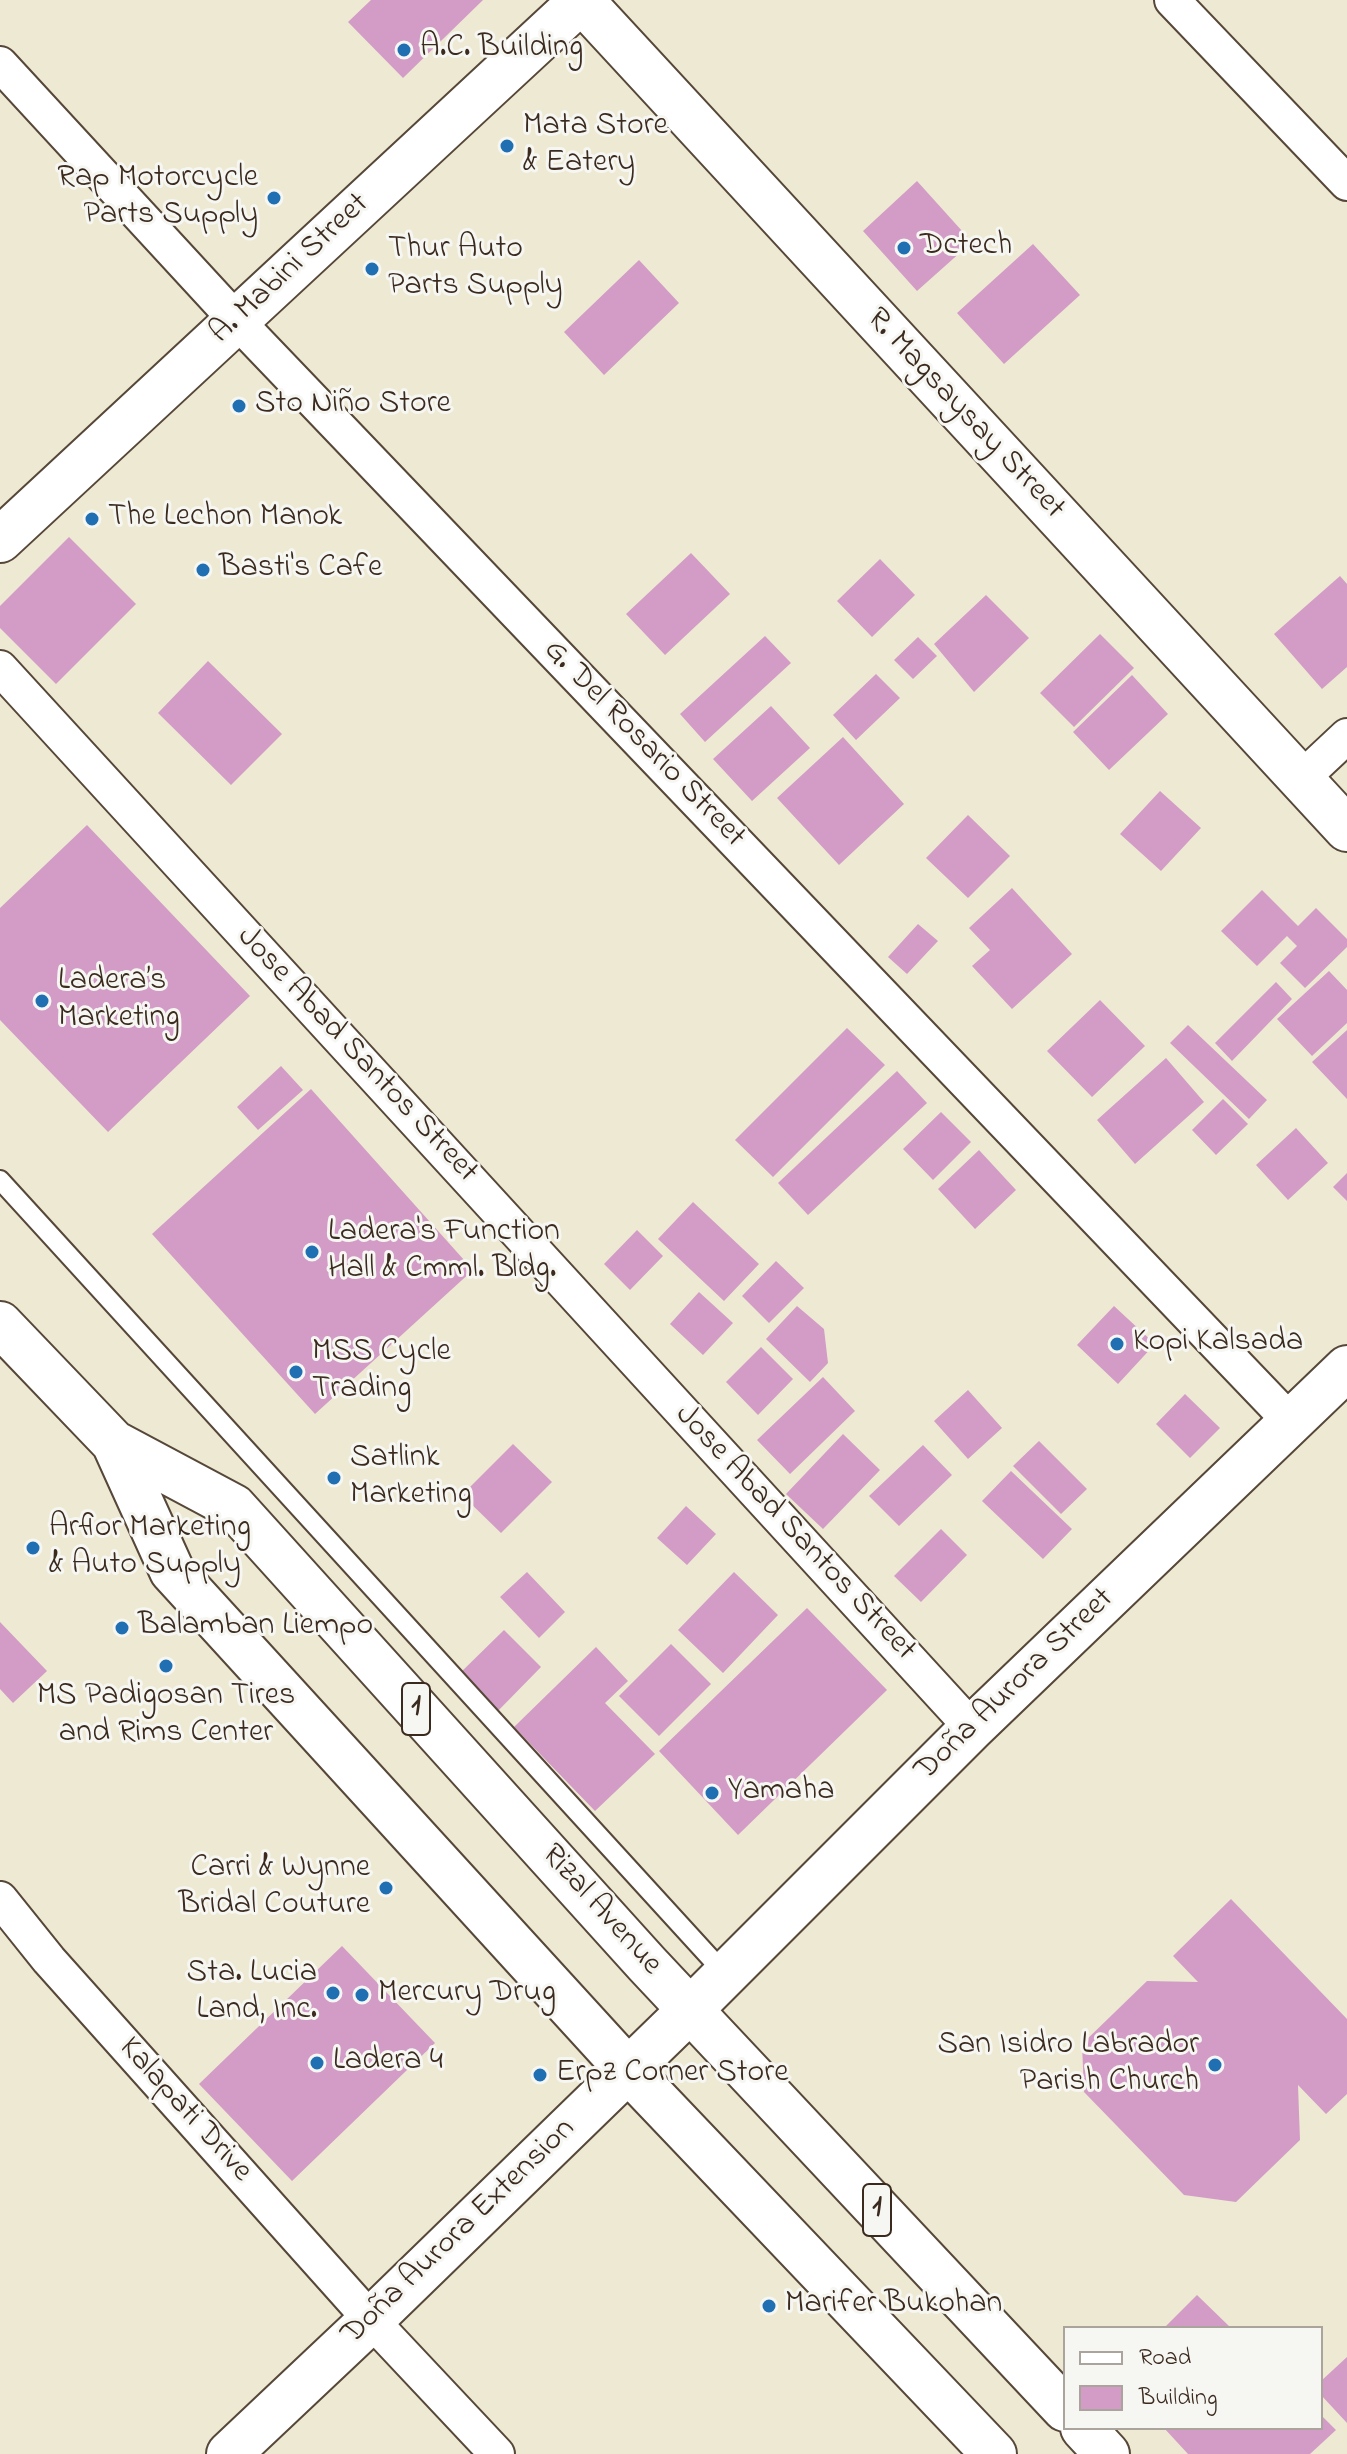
<!DOCTYPE html>
<meta charset="utf-8">
<style>
body{margin:0}
#map{position:relative;width:1347px;height:2454px;overflow:hidden;background:#eee9d2;font-family:"Indie Flower",sans-serif}
canvas{display:block}
.legend{position:absolute;left:1063px;top:2326px;width:260px;height:104px;box-sizing:border-box;background:#f6f6f2;border:2px solid #aba49d;margin:0;padding:10px 14px;list-style:none;font-size:24px;color:#3b2a1e}
.legend li{display:flex;align-items:center;gap:16px;height:40px}
.legend b{width:40px;border:2px solid #aba49d}
</style>
<div id="map">
<canvas width="1347" height="2454"></canvas>
<ul class="legend">
<li><b style="height:10px;background:#fff"></b>Road</li>
<li><b style="height:22px;background:#d29cc7"></b>Building</li>
</ul>
</div>
<script>
const ctx = document.querySelector('canvas').getContext('2d');
ctx.lineJoin = 'round';
function paint(path, color) { ctx.fillStyle = color; ctx.fill(path, 'evenodd'); }
const toPath = rows => new Path2D(rows.map(r => 'M' + r).join(''));
function stroke(path, color, width, dash) { ctx.strokeStyle = color; ctx.lineWidth = width; ctx.lineCap = dash ? 'butt' : 'round'; ctx.setLineDash(dash || []); ctx.stroke(path); }
function label(font, color, halo, rows, align = 'center') {
  ctx.font = font + ' "Indie Flower",sans-serif'; ctx.lineWidth = 6; ctx.setLineDash([]); ctx.textBaseline = 'middle'; ctx.strokeStyle = halo; ctx.fillStyle = color; for (const [text, x, y, turn = 0] of rows) {
    ctx.save(); ctx.translate(x, y); ctx.rotate((+turn || 0) * Math.PI / 180); ctx.textAlign = isNaN(turn) ? turn : align; if (halo) ctx.strokeText(text, 0, 0); ctx.fillText(text, 0, 0); ctx.restore();
  }
}
paint(toPath([
 [371,0,483,0,403,78,348,22],
 [917,181,972,242,917,291,863,231],
 [1033,244,1080,295,1004,364,957,313],
 [639,260,679,303,604,375,564,332],
 [69,537,136,604,56,684,0,628,0,606],
 [691,553,730,594,665,655,626,614],
 [880,559,915,595,872,637,837,601],
 [1340,576,1347,584,1347,667,1322,689,1274,634],
 [986,595,1029,638,974,692,934,644],
 [1100,634,1134,668,1074,727,1040,693],
 [765,636,791,663,705,742,680,714],
 [918,637,937,656,913,679,894,660],
 [208,661,282,734,231,785,158,713],
 [876,674,900,698,856,740,833,715],
 [1132,675,1168,714,1109,770,1073,732],
 [771,706,810,748,752,801,713,759],
 [843,737,904,804,839,865,777,798],
 [1160,791,1201,828,1161,871,1120,834],
 [968,815,1010,856,968,898,926,858],
 [87,825,250,996,108,1132,0,1020,0,908],
 [1012,888,1072,954,1012,1009,972,966,990,950,969,928],
 [1262,890,1298,926,1316,908,1347,939,1347,947,1305,988,1280,963,1297,946,1287,936,1257,966,1221,931],
 [918,924,938,941,907,974,888,957],
 [1329,971,1347,990,1347,1023,1312,1056,1277,1019],
 [1276,982,1292,999,1232,1061,1215,1043],
 [1100,1000,1145,1046,1092,1097,1047,1051],
 [1188,1025,1267,1100,1249,1119,1170,1043],
 [847,1028,885,1065,773,1177,735,1140],
 [1347,1030,1347,1099,1312,1062],
 [1166,1058,1204,1102,1135,1164,1097,1120],
 [281,1066,303,1090,258,1130,237,1107],
 [897,1071,927,1103,808,1215,778,1183],
 [311,1089,473,1270,315,1414,152,1234],
 [1223,1099,1248,1124,1216,1155,1192,1130],
 [941,1112,971,1142,933,1180,903,1149],
 [1296,1128,1328,1163,1288,1200,1256,1165],
 [979,1150,1016,1190,975,1229,938,1189],
 [1347,1173,1347,1201,1333,1187],
 [693,1202,759,1264,724,1301,658,1239],
 [637,1230,663,1256,630,1290,604,1264],
 [776,1261,804,1288,769,1323,742,1296],
 [699,1292,733,1323,703,1355,670,1324],
 [797,1306,824,1329,828,1363,810,1382,766,1339],
 [1114,1306,1155,1344,1118,1384,1077,1345],
 [761,1347,793,1379,758,1415,726,1382],
 [823,1377,855,1411,790,1474,757,1440],
 [968,1390,1002,1428,968,1459,934,1421],
 [1185,1394,1220,1428,1190,1458,1156,1424],
 [843,1434,880,1470,823,1529,786,1494],
 [1039,1441,1087,1489,1061,1514,1013,1466],
 [513,1444,552,1482,501,1533,462,1495],
 [923,1445,952,1475,899,1526,869,1496],
 [1011,1471,1072,1529,1043,1559,982,1501],
 [686,1506,716,1534,687,1565,657,1538],
 [941,1529,967,1555,921,1602,894,1576],
 [527,1572,565,1612,539,1638,500,1597],
 [734,1572,778,1615,723,1673,678,1630],
 [807,1608,887,1690,738,1835,659,1751],
 [0,1622,47,1671,13,1703,0,1689],
 [504,1630,541,1667,494,1715,456,1677],
 [671,1644,711,1684,659,1736,619,1696],
 [596,1647,628,1681,605,1703,655,1754,595,1811,514,1727],
 [1231,1899,1347,2019,1347,2094,1326,2114,1298,2085,1300,2140,1236,2202,1184,2195,1084,2092,1082,2044,1147,1981,1198,1982,1173,1956],
 [342,1946,435,2043,292,2181,199,2084],
 [1197,2295,1231,2328,1164,2328],
 [1347,2357,1347,2423,1321,2395,1321,2381],
 [1321,2415,1336,2430,1310,2454,1188,2454,1164,2428,1321,2428]
]), '#d29cc7');
const lane = toPath([
 [0,1180,726,1975]
]);
const street = toPath([
 [1172,0,1347,183],
 [0,64,237,321,1290,1421],
 [0,668,972,1728],
 [1300,780,1347,736],
 [0,1899,49,1960,371,2320,497,2454]
]);
const secondary = toPath([
 [581,0,1347,829],
 [0,540,582,0],
 [690,2010,972,1728,1347,1368]
]);
const primary = toPath([
 [0,1324,114,1443,234,1507,647,1964,1065,2409],
 [114,1443,172,1571,628,2070,994,2454],
 [1083,2428,1107,2454],
 [229,2454,371,2320,690,2010]
]);
stroke(lane, '#564739', 22);
stroke(street, '#564739', 38);
stroke(secondary, '#564739', 48);
stroke(primary, '#564739', 48);
stroke(lane, '#fff', 18);
stroke(street, '#fff', 34);
stroke(secondary, '#fff', 44);
stroke(primary, '#fff', 44);
for (const [x, y, r, color] of [
 [404,50,8,"#1f6fb2"],
 [507,146,8,"#1f6fb2"],
 [274,198,8,"#1f6fb2"],
 [904,248,8,"#1f6fb2"],
 [372,269,8,"#1f6fb2"],
 [239,406,8,"#1f6fb2"],
 [92,519,8,"#1f6fb2"],
 [203,570,8,"#1f6fb2"],
 [42,1001,8,"#1f6fb2"],
 [312,1252,8,"#1f6fb2"],
 [1117,1344,8,"#1f6fb2"],
 [296,1372,8,"#1f6fb2"],
 [334,1478,8,"#1f6fb2"],
 [33,1548,8,"#1f6fb2"],
 [122,1628,8,"#1f6fb2"],
 [166,1666,8,"#1f6fb2"],
 [712,1793,8,"#1f6fb2"],
 [386,1888,8,"#1f6fb2"],
 [333,1993,8,"#1f6fb2"],
 [362,1995,8,"#1f6fb2"],
 [317,2063,8,"#1f6fb2"],
 [1215,2065,8,"#1f6fb2"],
 [540,2075,8,"#1f6fb2"],
 [769,2306,8,"#1f6fb2"]
]) { const dot = new Path2D(); dot.arc(x, y, r, 0, 2 * Math.PI); ctx.fillStyle = color; ctx.fill(dot); stroke(dot, '#f6f6f2', 3); }
for (const [x, y, w] of [
 [416,1709,28],
 [877,2210,28]
]) { const box = new Path2D(); box.roundRect(x - w / 2, y - 26, w, 52, 6); ctx.fillStyle = '#f6f6f2'; ctx.fill(box); stroke(box, '#3b2a1e', 2); }
label('bold 30px', '#3b2a1e', null, [
 ["1",416,1709],
 ["1",877,2210]
]);
label('32px', '#3b2a1e', '#f6f6f2', [
 ["A.C. Building",420,50],
 ["Mata Store",523,128],
 ["& Eatery",523,165],
 ["Rap Motorcycle",258,180,"right"],
 ["Parts Supply",258,217,"right"],
 ["Dctech",920,248],
 ["Thur Auto",388,251],
 ["Parts Supply",388,288],
 ["Sto Niño Store",255,406],
 ["The Lechon Manok",108,519],
 ["Basti's Cafe",219,570],
 ["Ladera’s",58,983],
 ["Marketing",58,1020],
 ["Ladera's Function",328,1234],
 ["Hall & Cmml. Bldg.",328,1271],
 ["Kopi Kalsada",1133,1344],
 ["MSS Cycle",312,1354],
 ["Trading",312,1391],
 ["Satlink",350,1460],
 ["Marketing",350,1497],
 ["Arflor Marketing",49,1530],
 ["& Auto Supply",49,1567],
 ["Balamban Liempo",138,1628],
 ["MS Padigosan Tires",166,1698,"center"],
 ["and Rims Center",166,1735,"center"],
 ["Yamaha",728,1793],
 ["Carri & Wynne",370,1870,"right"],
 ["Bridal Couture",370,1907,"right"],
 ["Sta. Lucia",317,1975,"right"],
 ["Land, Inc.",317,2012,"right"],
 ["Mercury Drug",378,1995],
 ["San Isidro Labrador",1199,2047,"right"],
 ["Parish Church",1199,2084,"right"],
 ["Ladera 4",333,2063],
 ["Erpz Corner Store",556,2075],
 ["Marifer Bukohan",785,2306]
], 'left');
label('32px', '#3b2a1e', '#f6f6f2', [
 ["A. Mabini Street",291,270,-43],
 ["R. Magsaysay Street",964,415,47],
 ["G. Del Rosario Street",643,745,46],
 ["Jose Abad Santos Street",356,1056,47],
 ["Jose Abad Santos Street",794,1534,47],
 ["Doña Aurora Street",1016,1686,-44],
 ["Rizal Avenue",600,1911,48],
 ["Kalapati Drive",184,2111,48],
 ["Doña Aurora Extension",460,2233,-44]
]);
</script>
